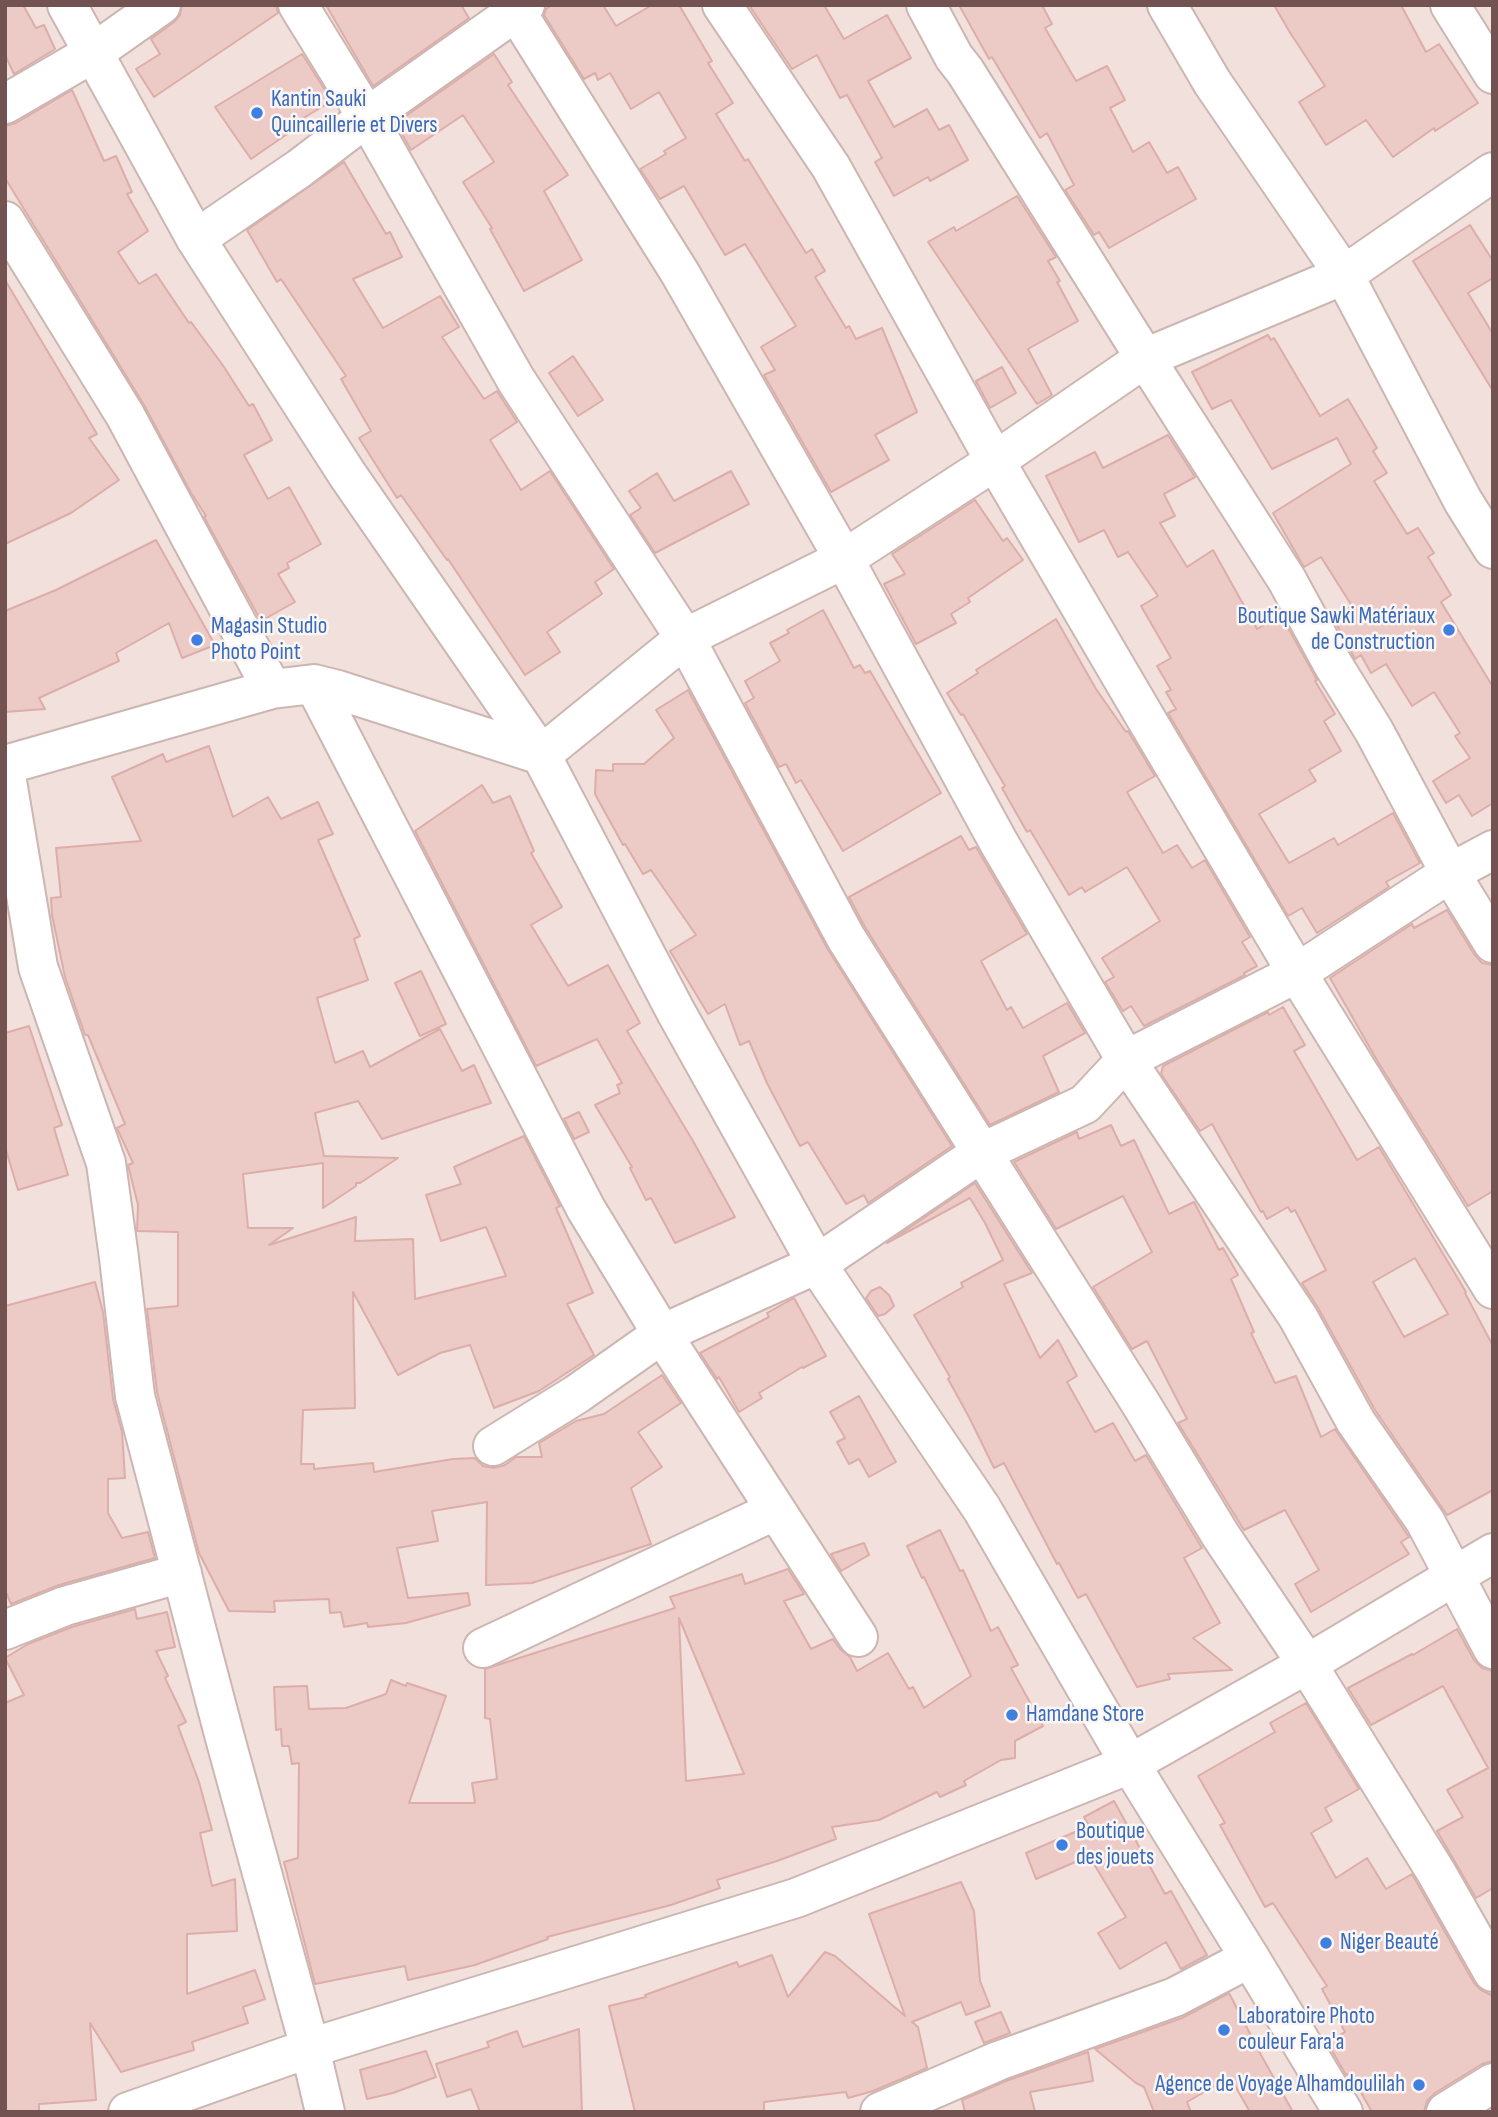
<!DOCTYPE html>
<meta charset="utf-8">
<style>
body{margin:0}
#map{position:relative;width:1498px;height:2117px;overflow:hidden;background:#faf0eb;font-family:"Sofia Sans Condensed",sans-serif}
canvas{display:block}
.frame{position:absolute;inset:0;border:7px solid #735351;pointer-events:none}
</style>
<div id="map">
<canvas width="1498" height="2117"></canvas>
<div class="frame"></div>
</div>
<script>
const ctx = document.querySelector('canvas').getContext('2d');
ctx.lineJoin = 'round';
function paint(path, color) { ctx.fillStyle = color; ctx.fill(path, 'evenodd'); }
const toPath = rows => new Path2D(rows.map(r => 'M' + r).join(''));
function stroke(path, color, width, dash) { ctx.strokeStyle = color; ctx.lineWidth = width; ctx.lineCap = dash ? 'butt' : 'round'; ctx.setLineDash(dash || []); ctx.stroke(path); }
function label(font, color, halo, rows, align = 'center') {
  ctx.font = font + ' "Sofia Sans Condensed",sans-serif'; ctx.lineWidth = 5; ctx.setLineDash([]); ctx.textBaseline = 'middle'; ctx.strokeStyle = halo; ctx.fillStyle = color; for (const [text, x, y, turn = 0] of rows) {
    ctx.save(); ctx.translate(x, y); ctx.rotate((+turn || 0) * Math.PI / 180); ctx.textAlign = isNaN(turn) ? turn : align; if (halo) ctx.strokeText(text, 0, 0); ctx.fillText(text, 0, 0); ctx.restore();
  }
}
paint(toPath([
 [5,5,1493,5,1493,2112,5,2112]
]), '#f1e0db');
const building = toPath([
 [5,5,23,5,36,28,44,25,55,49,14,74,5,55,5,5],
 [182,5,276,5,278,13,154,97,136,69,160,54,151,39,174,22,180,15,182,5],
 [326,5,461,5,469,18,373,86,326,5],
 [552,5,603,5,616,26,652,5,679,5,712,61,708,63,733,103,716,114,745,161,748,159,806,253,812,249,825,271,815,277,846,328,849,326,856,339,882,328,917,412,875,435,889,460,831,492,764,375,775,370,761,347,796,326,745,244,725,255,684,186,660,199,640,169,666,154,664,151,686,138,659,92,631,109,610,73,598,80,595,73,584,79,544,15,546,9,552,5],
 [749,5,824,5,844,39,887,15,911,58,868,81,894,127,927,109,939,130,949,125,968,160,930,181,928,177,894,196,875,162,882,158,847,95,840,98,817,55,792,69,749,5],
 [959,5,1042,5,1052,24,1045,28,1076,81,1107,66,1125,100,1110,108,1133,152,1149,142,1167,173,1178,167,1196,199,1109,248,1099,232,1094,235,1065,190,1074,185,1047,133,1040,138,992,57,989,59,959,5],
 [1274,5,1401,5,1426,52,1439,44,1478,103,1435,131,1434,128,1393,157,1366,120,1326,145,1299,102,1325,86,1289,31,1274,5],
 [302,54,332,101,290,126,293,130,251,159,215,107,302,54],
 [494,54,512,82,508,85,568,175,544,191,582,260,524,291,490,229,492,228,463,182,494,162,463,115,411,150,396,123,494,54],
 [72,90,104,161,116,156,132,192,127,194,148,231,118,252,139,284,156,274,189,323,191,322,222,364,249,406,253,404,272,440,244,455,268,499,289,487,321,544,287,563,289,568,278,574,295,602,261,621,204,517,206,516,190,491,144,405,5,178,5,126,16,123,72,90],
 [344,162,386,234,390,232,402,257,353,279,383,328,440,296,459,327,442,337,484,399,497,391,517,422,490,440,521,490,550,471,614,569,595,582,602,594,547,632,560,652,525,675,448,559,447,560,401,495,397,498,359,438,371,431,341,379,346,376,281,279,277,282,247,230,344,162],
 [1017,196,1056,257,1048,261,1060,281,1057,282,1078,321,1028,349,1052,395,1037,404,928,242,954,227,956,231,1017,196],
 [1470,225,1493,261,1493,278,1468,293,1493,334,1493,391,1413,261,1470,225],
 [5,280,97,434,89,438,119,480,71,513,5,544,5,280],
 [1268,335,1271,340,1274,338,1320,416,1348,399,1377,448,1373,451,1387,473,1374,481,1407,534,1418,528,1434,553,1428,557,1451,595,1441,602,1493,687,1493,803,1472,816,1459,795,1446,803,1433,781,1470,758,1455,736,1460,733,1434,692,1412,706,1386,664,1371,673,1361,655,1355,659,1333,618,1352,606,1321,557,1304,567,1273,513,1351,464,1337,438,1272,469,1231,400,1212,409,1192,372,1268,335],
 [573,356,603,400,578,416,549,373,573,356],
 [1002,367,1016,393,990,408,976,381,1002,367],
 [1168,435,1195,477,1164,494,1175,516,1160,523,1187,567,1213,550,1257,629,1281,615,1317,680,1315,681,1335,714,1324,721,1341,751,1309,770,1316,781,1259,814,1289,863,1334,838,1338,845,1393,813,1420,863,1386,882,1389,887,1317,933,1302,908,1288,916,1168,713,1176,709,1166,692,1171,690,1157,666,1171,658,1141,606,1158,596,1128,552,1118,557,1104,530,1079,542,1046,476,1095,452,1103,468,1168,435],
 [731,471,749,504,655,553,630,515,641,508,629,491,657,473,674,501,731,471],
 [975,500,1003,541,1007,538,1023,560,968,598,970,602,951,614,956,623,916,644,884,584,905,574,892,554,975,500],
 [156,540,215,645,182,658,169,623,116,653,119,661,39,698,45,709,5,712,5,611,56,590,156,540],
 [823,610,854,668,860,665,865,673,870,671,941,793,843,851,801,780,796,783,786,764,779,767,745,703,754,698,745,681,780,661,770,643,789,633,787,630,823,610],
 [1056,619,1096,689,1126,732,1128,731,1155,776,1127,792,1163,853,1177,845,1192,868,1205,860,1250,937,1242,942,1257,966,1244,973,1245,975,1144,1026,1131,1006,1123,1011,1105,982,1114,977,1102,958,1160,921,1127,867,1085,892,1082,887,1069,895,1030,830,1027,832,1002,788,1005,786,963,714,961,715,947,693,978,673,976,670,1056,619],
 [688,690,827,948,952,1146,868,1203,864,1195,846,1204,808,1142,800,1146,767,1083,749,1041,740,1045,725,1004,708,1014,670,951,696,935,651,870,643,874,625,844,623,845,595,794,596,770,613,771,613,764,644,764,674,738,656,710,688,690],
 [209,746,233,817,268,797,281,819,318,802,333,834,318,840,360,936,354,939,368,980,317,998,335,1063,363,1051,370,1067,440,1029,462,1071,474,1065,491,1103,382,1139,358,1101,315,1113,324,1156,398,1158,360,1183,356,1183,356,1186,323,1208,323,1163,243,1174,248,1228,293,1228,269,1245,356,1217,355,1241,413,1239,415,1299,506,1276,486,1227,441,1241,426,1195,461,1184,454,1167,524,1136,560,1206,556,1208,593,1293,567,1304,594,1355,539,1391,494,1408,470,1345,440,1353,398,1375,353,1292,355,1408,303,1410,301,1464,314,1464,314,1469,373,1463,374,1472,453,1459,475,1458,483,1466,494,1468,505,1465,516,1457,542,1457,539,1443,576,1421,604,1414,662,1375,681,1403,638,1432,662,1467,631,1488,651,1544,532,1583,486,1585,487,1502,432,1511,438,1541,397,1548,408,1598,468,1593,470,1605,406,1623,368,1627,367,1623,344,1627,341,1612,330,1613,329,1599,274,1601,275,1612,229,1611,199,1553,157,1392,147,1309,178,1306,178,1232,137,1231,138,1205,128,1165,133,1163,117,1128,125,1124,88,1035,85,1035,65,977,52,915,51,898,61,897,56,848,141,841,112,777,163,754,166,762,209,746],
 [482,785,493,803,510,796,534,851,531,853,562,907,531,925,568,986,608,965,640,1023,627,1031,693,1141,735,1217,675,1243,651,1198,646,1200,630,1168,632,1167,595,1105,620,1093,617,1085,622,1083,597,1039,536,1066,415,831,482,785],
 [961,836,969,850,976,847,1027,934,981,961,1007,1010,1011,1007,1023,1028,1067,1003,1085,1033,1043,1056,1059,1092,990,1125,865,927,849,897,961,836],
 [1447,910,1474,954,1482,963,1493,965,1493,1191,1468,1206,1378,1062,1330,978,1412,924,1414,928,1447,910],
 [421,971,446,1024,420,1036,395,983,421,971],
 [1283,1007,1305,1045,1294,1051,1357,1160,1379,1147,1466,1292,1465,1293,1493,1346,1493,1490,1447,1515,1375,1410,1317,1306,1302,1283,1326,1270,1295,1210,1291,1212,1288,1207,1267,1219,1263,1211,1261,1212,1212,1124,1200,1131,1161,1074,1163,1066,1268,1012,1269,1015,1283,1007],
 [1415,1258,1448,1314,1404,1337,1373,1282,1415,1258],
 [29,1026,62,1125,54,1128,68,1175,18,1190,5,1147,5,1033,29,1026],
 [579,1112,589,1132,574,1139,564,1119,579,1112],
 [1111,1125,1121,1146,1134,1140,1169,1214,1194,1202,1219,1250,1223,1248,1238,1275,1231,1279,1254,1332,1251,1333,1275,1383,1296,1376,1321,1437,1335,1429,1409,1537,1401,1542,1409,1554,1311,1612,1295,1584,1319,1570,1285,1510,1244,1530,1178,1423,1187,1419,1147,1341,1132,1349,1093,1287,1152,1252,1123,1196,1056,1229,1014,1162,1077,1132,1079,1139,1111,1125],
 [975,1183,1032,1273,1004,1284,1040,1358,1058,1340,1077,1376,1067,1382,1095,1432,1113,1423,1135,1461,1146,1455,1202,1548,1184,1558,1220,1623,1193,1638,1232,1670,1168,1674,1170,1679,1137,1687,1086,1594,1078,1598,1059,1563,1057,1564,1004,1463,994,1468,969,1417,948,1379,950,1377,914,1315,963,1287,961,1283,1003,1260,985,1223,970,1198,887,1243,975,1183],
 [95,1282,103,1312,113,1399,122,1432,125,1478,108,1479,108,1513,122,1538,148,1532,155,1558,59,1585,11,1604,5,1590,5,1306,95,1282],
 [880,1287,889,1295,894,1306,885,1314,878,1316,866,1298,871,1291,880,1287],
 [794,1298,826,1356,803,1368,802,1367,759,1393,762,1398,739,1412,719,1377,717,1379,700,1353,769,1317,767,1313,794,1298],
 [859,1396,896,1462,869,1477,859,1459,849,1464,837,1442,845,1438,830,1412,859,1396],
 [940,1530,960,1571,963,1570,991,1631,998,1627,1018,1665,1011,1668,1043,1726,1015,1741,1015,1758,1001,1760,964,1781,966,1785,940,1797,937,1792,879,1820,832,1827,836,1839,777,1861,717,1880,720,1888,671,1905,547,1937,548,1939,475,1965,408,1980,405,1966,315,1984,284,1862,298,1858,299,1763,292,1764,289,1746,282,1746,281,1729,276,1730,274,1687,307,1686,309,1709,346,1708,386,1694,391,1680,406,1686,407,1683,446,1696,409,1803,475,1803,472,1783,497,1779,490,1719,485,1718,485,1669,675,1608,670,1597,742,1574,745,1584,788,1569,804,1594,784,1601,811,1649,833,1639,840,1649,850,1657,857,1671,888,1653,909,1689,913,1687,924,1708,971,1676,924,1577,922,1578,907,1546,940,1530],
 [679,1618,744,1774,686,1781,679,1618],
 [864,1543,869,1555,841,1571,831,1554,864,1543],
 [135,1609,137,1619,167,1612,175,1647,156,1651,168,1676,165,1678,186,1722,178,1726,199,1782,212,1830,200,1833,212,1886,235,1879,237,1931,187,1934,187,1994,255,1970,265,1999,243,2007,248,2023,192,2042,194,2050,121,2072,90,2023,96,2100,39,2104,39,2112,5,2112,5,1703,24,1695,5,1658,28,1644,72,1627,135,1609],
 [1457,1629,1474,1660,1482,1668,1493,1671,1493,1888,1476,1898,1437,1831,1463,1817,1447,1790,1488,1768,1443,1686,1371,1725,1348,1688,1412,1654,1413,1655,1457,1629],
 [1306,1703,1359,1789,1325,1808,1332,1821,1311,1833,1336,1878,1367,1858,1386,1889,1412,1874,1474,1983,1481,1990,1493,1996,1493,2061,1482,2064,1435,2093,1427,2101,1424,2112,1372,2112,1350,2073,1346,2075,1327,2042,1345,2032,1322,1989,1327,1986,1273,1903,1265,1907,1220,1825,1225,1823,1198,1776,1275,1732,1270,1723,1306,1703],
 [1114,1801,1165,1894,1171,1891,1207,1955,1181,1969,1166,1942,1120,1969,1098,1933,1126,1917,1089,1856,1036,1879,1026,1853,1089,1826,1084,1817,1114,1801],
 [961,1882,974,1911,980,1981,990,2006,966,2015,961,2002,912,2022,918,2027,927,2068,873,2091,848,2098,846,2092,764,2102,764,2111,635,2112,609,2006,646,1997,645,1995,737,1962,739,1967,772,1955,788,1997,825,1952,835,1956,905,2016,869,1914,961,1882],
 [1229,1993,1261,2055,1293,2112,1250,2112,1230,2077,1187,2102,1191,2112,1154,2112,1144,2087,1136,2083,1095,2049,1182,2018,1229,1993],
 [1001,2012,1010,2033,984,2043,975,2022,1001,2012],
 [579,2029,582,2112,480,2112,471,2089,447,2097,436,2064,489,2047,487,2042,517,2031,523,2047,579,2029],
 [426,2051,436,2077,393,2093,367,2099,360,2070,426,2051],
 [1088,2052,1093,2081,1030,2092,1035,2112,965,2112,962,2100,1006,2081,1088,2052]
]);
paint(building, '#eccac6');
stroke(building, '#ddada9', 2);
const minor = toPath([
 [298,5,367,117,516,380,685,638,846,938,1141,1404,1221,1536,1307,1664,1436,1872,1493,1972],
 [512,5,680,273,844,559,999,843,1126,1060,1298,1317,1356,1422,1425,1521,1493,1649],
 [722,5,831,167,995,461,1148,722,1297,973,1493,1289],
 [926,5,954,57,965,71,1145,358,1287,580,1332,663,1374,731,1450,873,1493,943],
 [1450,5,1493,74],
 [5,104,93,53,161,5],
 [5,221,125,415,272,689],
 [196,239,300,168,367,117,525,5],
 [314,684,586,1209,662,1334,858,1637],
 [5,765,272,689,314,684,338,690,541,755,685,638,844,559,995,461,1145,358,1344,275],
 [5,769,38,967,106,1163,119,1258,135,1396,225,1738,310,2048,325,2112],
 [493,1446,577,1394,662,1334,817,1264,981,1153,1085,1104,1126,1060,1297,973,1450,873,1493,850],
 [5,1630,65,1606,182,1573],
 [483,1648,774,1511],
 [128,2112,310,2048,796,1898,1130,1764,1307,1664,1493,1553],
 [880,2112,998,2061,1175,1997,1250,1958],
 [1446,2112,1493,2083]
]);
const tertiary = toPath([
 [67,5,196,239,347,474,541,755,676,1012,818,1266,982,1509,1130,1764,1250,1958,1343,2112],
 [1167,5,1212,82,1344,275,1463,501,1493,549],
 [1344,275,1493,172]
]);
stroke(minor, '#ccb6b2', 42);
stroke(tertiary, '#ccb6b2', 42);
stroke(minor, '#fff', 38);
stroke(tertiary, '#fff', 38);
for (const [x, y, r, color] of [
 [257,113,7,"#3f7fe0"],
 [1449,630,7,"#3f7fe0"],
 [197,640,7,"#3f7fe0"],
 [1012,1715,7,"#3f7fe0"],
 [1062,1845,7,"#3f7fe0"],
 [1326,1943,7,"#3f7fe0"],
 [1224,2030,7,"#3f7fe0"],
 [1419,2085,7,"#3f7fe0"]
]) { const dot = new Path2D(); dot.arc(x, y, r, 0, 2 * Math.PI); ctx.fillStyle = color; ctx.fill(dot); stroke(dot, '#fdf5f2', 2.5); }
label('23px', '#366cbe', '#fdf5f2', [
 ["Kantin Sauki",271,100],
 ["Quincaillerie et Divers",271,126],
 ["Boutique Sawki Matériaux",1435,617,"right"],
 ["de Construction",1435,643,"right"],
 ["Magasin Studio",211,627],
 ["Photo Point",211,653],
 ["Hamdane Store",1026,1715],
 ["Boutique",1076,1832],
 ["des jouets",1076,1858],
 ["Niger Beauté",1340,1943],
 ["Laboratoire Photo",1238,2017],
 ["couleur Fara'a",1238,2043],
 ["Agence de Voyage Alhamdoulilah",1405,2085,"right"]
], 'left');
</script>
